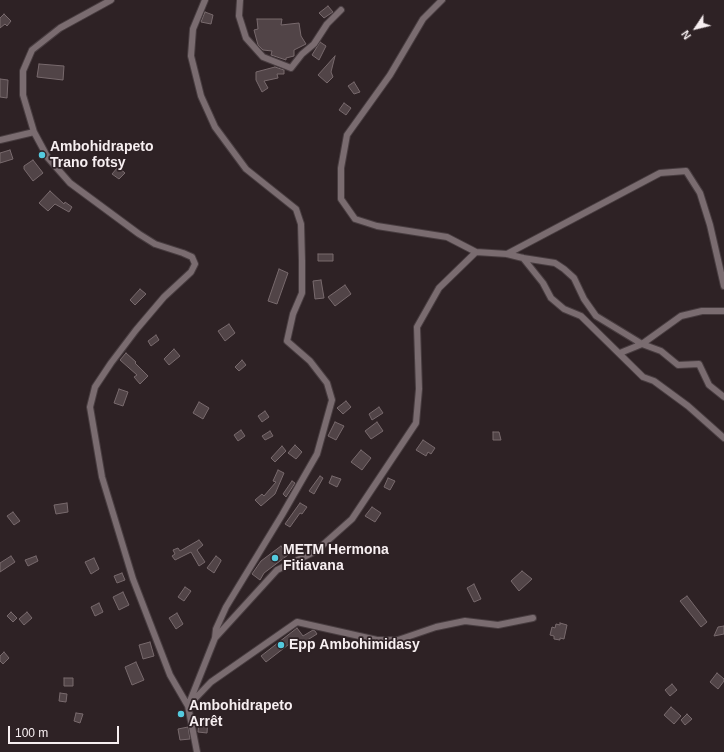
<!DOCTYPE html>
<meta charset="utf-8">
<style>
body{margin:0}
#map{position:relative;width:724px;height:752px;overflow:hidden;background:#2e2225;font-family:Helvetica,sans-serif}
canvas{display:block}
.north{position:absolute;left:676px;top:8px;width:40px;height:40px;-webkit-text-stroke:3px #2e2225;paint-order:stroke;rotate:235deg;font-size:11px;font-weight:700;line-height:16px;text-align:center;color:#f7eff1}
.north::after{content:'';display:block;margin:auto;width:14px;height:18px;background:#f7eff1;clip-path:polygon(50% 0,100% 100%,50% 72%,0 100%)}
.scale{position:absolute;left:8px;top:726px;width:111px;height:18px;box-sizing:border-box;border:2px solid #f7eff1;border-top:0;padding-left:5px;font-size:12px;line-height:14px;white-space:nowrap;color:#f7eff1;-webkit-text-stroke:3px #2e2225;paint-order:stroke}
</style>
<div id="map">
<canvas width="724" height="752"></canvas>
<div class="north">N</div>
<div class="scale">100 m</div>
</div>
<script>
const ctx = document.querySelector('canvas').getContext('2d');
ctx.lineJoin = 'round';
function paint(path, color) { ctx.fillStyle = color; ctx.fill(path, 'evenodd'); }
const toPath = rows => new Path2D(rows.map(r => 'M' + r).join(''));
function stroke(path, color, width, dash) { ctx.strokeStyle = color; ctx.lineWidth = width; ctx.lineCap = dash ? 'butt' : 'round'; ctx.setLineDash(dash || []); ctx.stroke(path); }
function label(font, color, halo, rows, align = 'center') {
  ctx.font = font + ' Helvetica,sans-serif'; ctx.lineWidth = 3.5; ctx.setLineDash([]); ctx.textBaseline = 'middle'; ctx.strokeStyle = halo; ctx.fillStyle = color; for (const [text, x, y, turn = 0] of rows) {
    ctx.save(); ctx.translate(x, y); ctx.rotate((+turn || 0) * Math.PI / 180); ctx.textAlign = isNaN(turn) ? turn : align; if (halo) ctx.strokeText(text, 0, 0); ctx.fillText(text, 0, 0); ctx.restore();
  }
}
const building = toPath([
 [328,6,333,12,324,18,319,13,328,6],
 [205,12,213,15,211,24,201,22,205,12],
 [4,14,11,21,7,26,5,24,0,28,0,18,4,14],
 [257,19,282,19,281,25,299,23,301,36,306,44,294,50,294,56,286,58,286,60,271,55,272,51,263,50,258,45,254,30,258,29,257,19],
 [320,42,326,46,319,60,312,55,320,42],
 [335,56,331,72,333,77,327,83,318,75,335,56],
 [39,64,64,66,63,80,37,77,39,64],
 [275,67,284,70,284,74,277,74,278,78,264,81,268,88,262,92,256,80,256,72,275,67],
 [0,79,8,80,7,98,0,97,0,79],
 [354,82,360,92,354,94,348,86,354,82],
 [344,103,351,108,346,115,339,110,344,103],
 [10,150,13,159,0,163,0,153,10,150],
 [33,160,43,173,33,181,24,169,24,166,33,160],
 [118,167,125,173,119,179,112,174,118,167],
 [50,191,64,204,65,202,72,207,69,212,55,204,48,211,39,203,50,191],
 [318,254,333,254,333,261,318,261,318,254],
 [279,269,288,273,277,304,268,301,279,269],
 [321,280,324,298,315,299,313,281,321,280],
 [345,285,351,294,335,306,328,297,345,285],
 [140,289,146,294,135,305,130,300,140,289],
 [229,324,235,333,225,341,218,331,229,324],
 [156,335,159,340,151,346,148,341,156,335],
 [174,349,180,356,169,365,164,359,174,349],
 [126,353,136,362,135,363,148,376,140,384,134,377,137,375,120,360,126,353],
 [242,360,246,365,239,371,235,367,242,360],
 [119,389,128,392,123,406,114,403,119,389],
 [346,401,351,407,343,414,337,408,346,401],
 [199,402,209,408,203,419,193,413,199,402],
 [379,407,383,413,372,420,369,414,379,407],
 [265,411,269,417,262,422,258,416,265,411],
 [335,422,344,426,336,440,328,436,335,422],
 [377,422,383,431,371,439,365,431,377,422],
 [241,430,245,436,238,441,234,435,241,430],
 [270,431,273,436,265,440,262,436,270,431],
 [493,432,499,432,501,440,493,440,493,432],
 [423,440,435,448,431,454,428,452,426,456,416,450,423,440],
 [295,445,302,452,296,459,288,453,295,445],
 [282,446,286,451,275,462,271,458,282,446],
 [361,450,371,458,362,470,351,462,361,450],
 [278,470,284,473,275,494,261,506,255,500,262,494,264,496,276,482,273,481,278,470],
 [320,476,323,478,314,494,309,491,320,476],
 [332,476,341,479,337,487,329,483,332,476],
 [388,478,395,481,390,490,384,487,388,478],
 [292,481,295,483,286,497,283,494,292,481],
 [67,503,68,512,56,514,54,505,67,503],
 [300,503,307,507,302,514,300,513,290,527,285,524,300,503],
 [372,507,381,513,375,522,365,516,372,507],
 [13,512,20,521,14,525,7,516,13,512],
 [199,540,203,545,197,550,205,562,199,566,191,552,175,560,172,556,175,554,173,550,178,548,180,551,199,540],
 [281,546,288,555,264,573,260,580,252,574,261,561,281,546],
 [11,556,15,562,0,572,0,563,11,556],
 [36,556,38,561,28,566,25,560,36,556],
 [216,556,221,560,221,561,214,573,207,568,216,556],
 [94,558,99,569,91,574,85,562,94,558],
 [522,571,532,579,519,591,511,581,522,571],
 [122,573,125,580,117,583,114,576,122,573],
 [474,584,481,599,474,602,467,588,474,584],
 [185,587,191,591,184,601,178,597,185,587],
 [123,592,129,605,119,610,113,597,123,592],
 [687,596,707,622,701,627,680,601,687,596],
 [99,603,103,612,95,616,91,607,99,603],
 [11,612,17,618,13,622,7,616,11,612],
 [27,612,32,618,24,625,19,619,27,612],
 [177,613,183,624,176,629,169,618,177,613],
 [560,623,567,625,564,639,560,638,560,640,554,639,554,636,550,635,552,627,555,628,556,624,560,625,560,623],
 [724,626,724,634,714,636,718,627,724,626],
 [297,628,303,636,313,630,315,631,317,634,301,644,297,638,266,662,261,656,297,628],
 [150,642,154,656,143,659,139,645,150,642],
 [4,652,9,658,3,664,0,661,0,656,4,652],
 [136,662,144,680,132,685,125,667,136,662],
 [717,673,724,679,724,681,718,689,710,682,717,673],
 [64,678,73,678,73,686,64,686,64,678],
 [672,684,677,690,670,696,665,690,672,684],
 [60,693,67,694,66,702,59,701,60,693],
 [671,707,681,716,674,724,664,715,671,707],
 [76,713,83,714,80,723,74,721,76,713],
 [687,714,692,719,685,725,681,720,687,714],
 [199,718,208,718,207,733,198,732,199,718],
 [188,727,190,739,180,740,178,729,188,727]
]);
paint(building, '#514447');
stroke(building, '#786a6d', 1);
const street = toPath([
 [111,0,60,28,32,50,23,71,23,95,34,132,48,158,70,183,139,234,155,244,183,253,192,257,195,264,191,272,164,297,136,330,111,363,95,387,90,407,102,477,133,579,170,675,188,706,197,752],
 [205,0,193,29,191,56,201,96,215,127,246,169,296,209,301,224,302,261,302,293,293,314,287,341,310,361,327,383,332,400,317,454,282,515,226,607,216,629,215,638,188,706,211,682,297,622,377,640,398,640,436,627,465,621,498,625,533,618],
 [240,0,239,16,246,38,263,57,291,68,302,54,314,44,327,24,341,10],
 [442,0,423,19,390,75,347,135,341,168,341,199,355,219,377,226,447,237,476,252],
 [0,140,34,132],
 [507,254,660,173,686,171,700,193,710,225,724,286],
 [523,258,543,283,551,298,564,309,581,316,643,377,654,381,688,406,724,438],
 [620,353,642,344,681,316,702,311,724,311],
 [215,638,277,570,316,551,352,519,416,423,419,389,417,327,439,288,476,252,507,254,523,258,555,263,564,269,574,278,584,299,596,316,642,344,661,351,678,365,699,364,709,385,724,397]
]);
stroke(street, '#483d40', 8);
stroke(street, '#7a6c70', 6);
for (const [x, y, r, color] of [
 [42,155,4,"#54cade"],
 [275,558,4,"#54cade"],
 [281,645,4,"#54cade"],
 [181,714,4,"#54cade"]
]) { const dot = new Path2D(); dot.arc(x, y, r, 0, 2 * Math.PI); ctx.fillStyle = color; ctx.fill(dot); stroke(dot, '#2e2225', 1.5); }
label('bold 14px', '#f7eff1', '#2e2225', [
 ["Ambohidrapeto",50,147],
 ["Trano fotsy",50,163],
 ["METM Hermona",283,550],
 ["Fitiavana",283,566],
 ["Epp Ambohimidasy",289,645],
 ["Ambohidrapeto",189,706],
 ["Arrêt",189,722]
], 'left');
</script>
